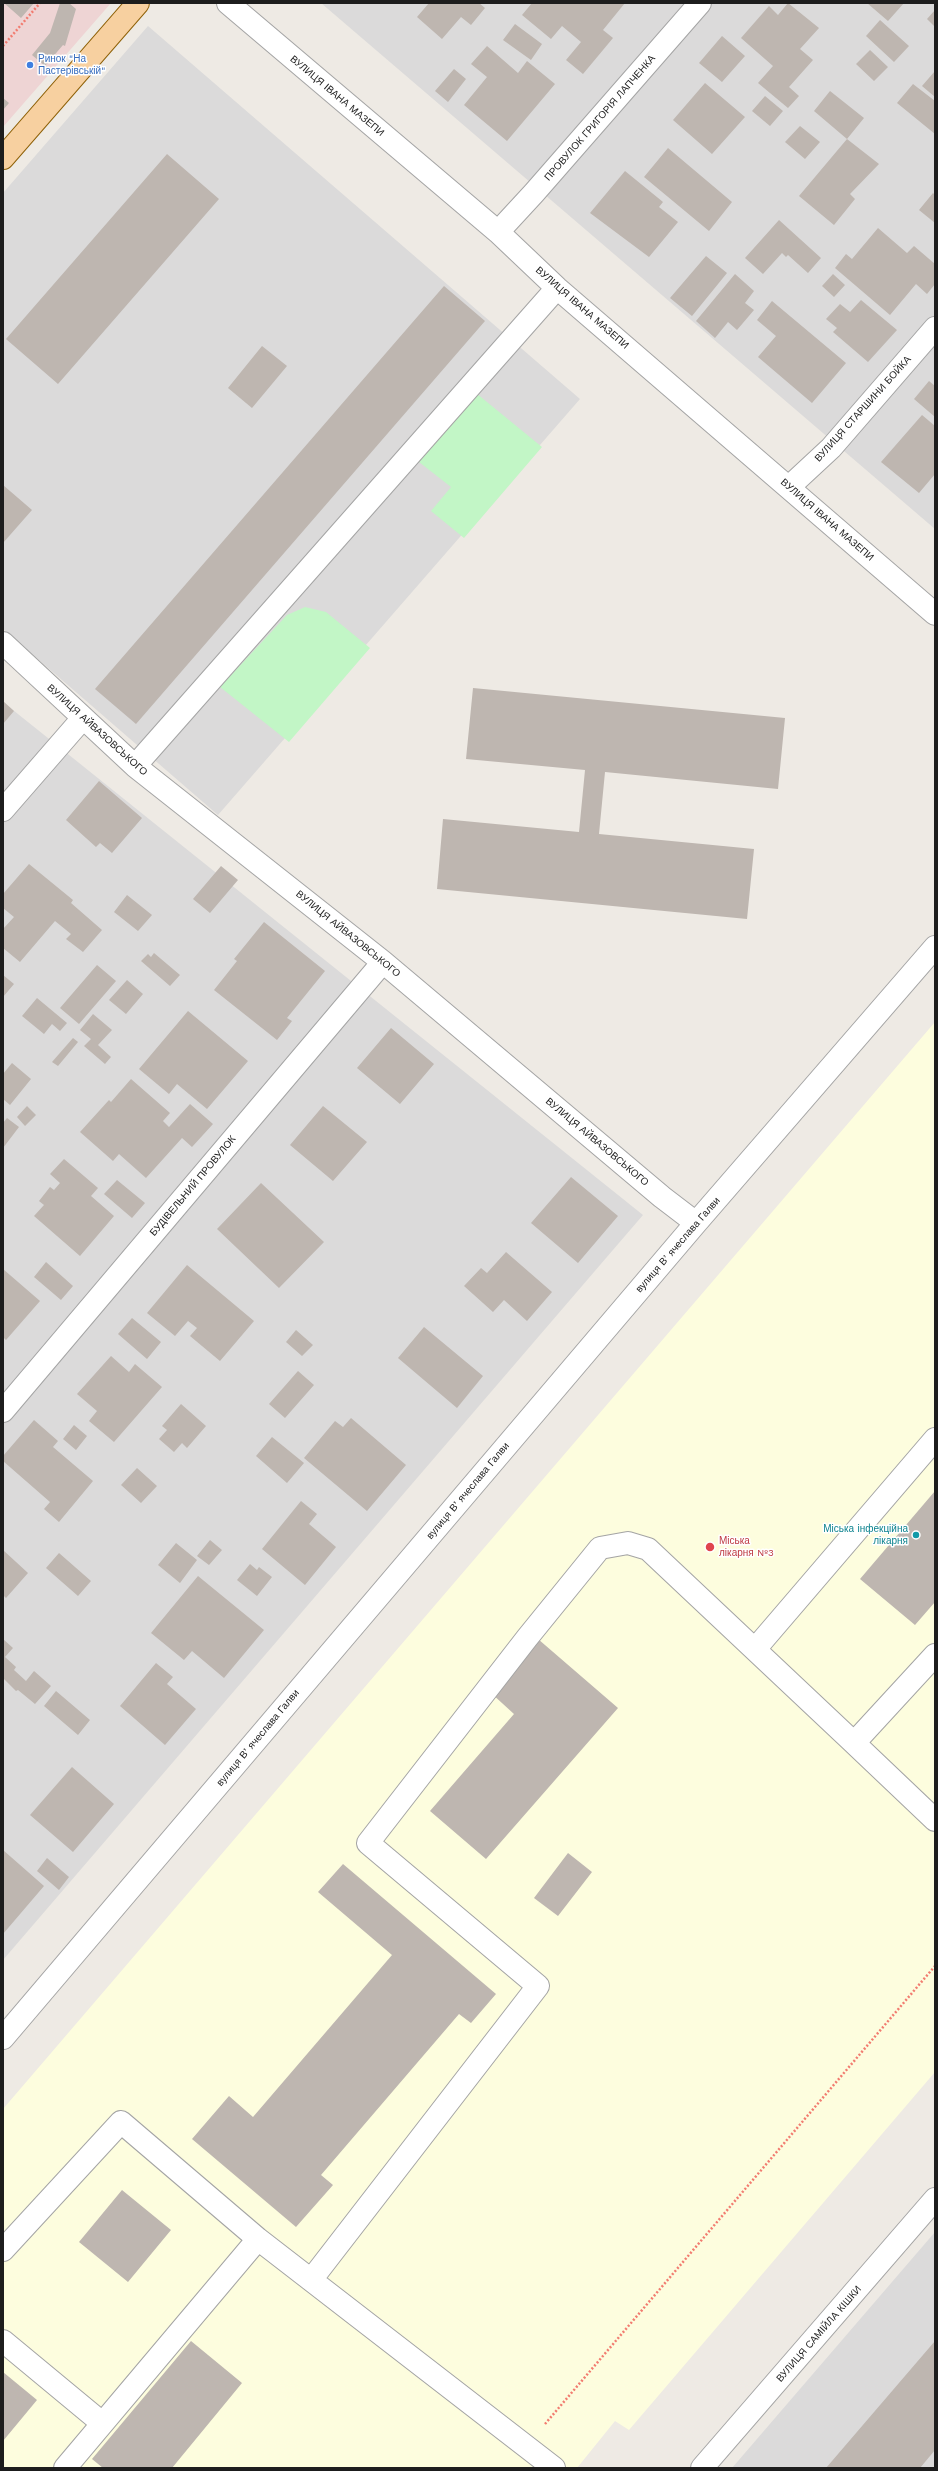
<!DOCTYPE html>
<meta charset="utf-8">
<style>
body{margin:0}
#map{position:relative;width:938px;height:2471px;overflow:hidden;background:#eeeae4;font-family:"Work Sans",sans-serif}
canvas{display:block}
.frame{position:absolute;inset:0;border:4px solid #1d1d1d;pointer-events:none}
</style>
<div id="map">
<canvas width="938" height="2471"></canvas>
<div class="frame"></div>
</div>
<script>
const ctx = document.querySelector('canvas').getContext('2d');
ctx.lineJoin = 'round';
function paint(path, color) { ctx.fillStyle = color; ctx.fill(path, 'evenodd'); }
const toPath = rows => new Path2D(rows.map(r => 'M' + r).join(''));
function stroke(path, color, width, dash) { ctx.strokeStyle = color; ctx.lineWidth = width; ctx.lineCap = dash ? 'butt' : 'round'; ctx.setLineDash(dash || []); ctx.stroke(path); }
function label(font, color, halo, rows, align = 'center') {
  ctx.font = font + ' "Work Sans",sans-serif'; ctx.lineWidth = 3; ctx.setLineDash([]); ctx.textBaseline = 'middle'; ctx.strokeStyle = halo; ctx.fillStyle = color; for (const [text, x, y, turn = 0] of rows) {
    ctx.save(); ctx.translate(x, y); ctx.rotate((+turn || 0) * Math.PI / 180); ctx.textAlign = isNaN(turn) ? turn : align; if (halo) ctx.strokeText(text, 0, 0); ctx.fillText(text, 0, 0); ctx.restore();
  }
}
paint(toPath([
 [321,3,935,3,935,529],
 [148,26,580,399,218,815,3,629,3,193],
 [3,702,643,1215,3,1960],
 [935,2232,935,2468,732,2468]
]), '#dbdada');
paint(toPath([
 [3,3,111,3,3,127]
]), '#eed4d4');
paint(toPath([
 [935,1022,935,2072,629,2430,615,2421,577,2468,3,2468,3,2109]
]), '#fdfdde');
paint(toPath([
 [476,393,542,447,464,538,431,511,451,487,419,462],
 [305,607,326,612,370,648,289,742,220,687,287,615]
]), '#c2f6c6');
paint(toPath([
 [4,3,34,3,21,18],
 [60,3,69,3,76,9,65,46,63,45,45,66,32,55,50,33],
 [429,3,479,3,485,8,471,25,461,17,442,39,417,17],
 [532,3,625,3,603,30,613,38,583,74,566,60,581,42,562,26,551,39,522,15],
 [788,3,819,28,800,49,813,60,789,87,799,96,788,108,758,83,773,66,741,38,769,6,778,15],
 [867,3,904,3,888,21],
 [935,10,935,27,927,19],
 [880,20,909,46,894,62,866,36],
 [515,24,542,44,531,60,503,40],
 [722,36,745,56,722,82,699,63],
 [487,46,518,73,527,61,555,84,507,141,464,105,487,77,471,64],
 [870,50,888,67,874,81,856,64],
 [454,69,466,79,448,102,435,91],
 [935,71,935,97,922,86],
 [705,83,745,117,712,154,673,120],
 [913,84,935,101,935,134,897,103],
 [830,91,864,118,847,139,879,164,850,194,855,199,834,225,799,196,847,139,814,111],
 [765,96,783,111,770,126,752,111],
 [3,98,9,103,3,110],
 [800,126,820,142,805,159,785,142],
 [668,148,732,202,709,231,644,177],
 [167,154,219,199,58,384,6,339],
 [625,171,663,202,659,207,678,222,649,257,590,213],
 [933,193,935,195,935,223,919,210],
 [779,220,821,258,808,273,788,255,786,257,782,253,763,274,745,258],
 [878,228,907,253,914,246,935,264,935,284,927,294,916,284,890,315,835,268,846,254,852,259],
 [706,256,727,273,692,316,670,298],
 [735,274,754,291,745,303,754,310,737,330,728,322,715,338,696,321],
 [833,274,845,285,834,297,822,286],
 [444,286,485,321,136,724,95,689],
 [861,300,897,330,868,362,833,332,837,328,826,319,840,304,850,312],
 [772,301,846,363,812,403,758,357,776,336,757,320],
 [262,346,287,366,252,408,228,388],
 [929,381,935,386,935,417,914,399],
 [922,415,935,426,935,474,919,493,881,462],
 [3,485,32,510,3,543],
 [473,688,785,718,778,789,605,772,599,834,754,849,747,919,437,889,443,819,579,832,585,770,466,759],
 [3,701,14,711,3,724],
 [99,781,142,818,112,853,100,843,96,847,66,820],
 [29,864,73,900,71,903,102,930,83,952,66,939,71,934,55,921,20,962,3,948,3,929,14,917,3,908,3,894],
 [221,866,238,880,210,913,193,899],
 [127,895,152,915,138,931,114,912],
 [264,922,325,971,287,1018,292,1021,277,1040,214,990,237,961,234,959],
 [154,953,180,975,170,986,141,961,148,954,151,957],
 [97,965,116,981,79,1024,60,1008],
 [3,975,14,984,3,997],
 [127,980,143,994,126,1014,109,1000],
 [37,998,67,1023,60,1031,52,1024,44,1034,22,1016],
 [188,1011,248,1061,207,1109,177,1084,169,1094,139,1069],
 [93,1014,112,1030,98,1045,111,1057,105,1064,84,1046,91,1039,80,1030],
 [391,1028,434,1064,400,1104,357,1068],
 [73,1038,78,1042,58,1066,52,1062],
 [12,1063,31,1079,10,1105,3,1099,3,1074],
 [131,1079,170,1113,163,1121,169,1127,190,1104,213,1124,192,1147,182,1138,146,1178,119,1154,113,1161,80,1132,109,1100,111,1102],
 [27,1106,36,1115,25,1126,17,1117],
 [323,1106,367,1142,333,1181,290,1145],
 [7,1118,19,1127,3,1148,3,1123],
 [64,1159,98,1188,91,1196,114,1216,80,1256,34,1216,44,1205,39,1201,50,1187,54,1190,60,1183,50,1174],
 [571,1177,618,1216,578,1263,531,1223],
 [117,1180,145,1203,132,1218,104,1194],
 [261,1183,324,1242,279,1288,217,1229],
 [506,1252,552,1292,527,1321,504,1300,493,1312,464,1286,481,1268,487,1273],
 [46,1262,73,1286,61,1300,34,1277],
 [187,1265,254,1321,220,1361,190,1336,197,1328,188,1321,175,1336,147,1313],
 [3,1269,40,1301,6,1340,3,1337],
 [132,1318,161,1342,147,1359,118,1334],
 [424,1327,483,1376,457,1408,398,1358],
 [296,1330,313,1345,302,1356,286,1342],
 [111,1356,129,1372,135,1364,162,1387,114,1442,89,1421,97,1411,77,1394],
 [298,1371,314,1385,285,1418,269,1404],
 [181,1404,206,1426,187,1448,182,1443,174,1452,159,1439,167,1430,162,1426],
 [351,1418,406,1465,367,1511,304,1458,335,1421,343,1427],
 [34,1420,58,1441,53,1447,93,1481,59,1522,44,1509,50,1502,3,1461,3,1456],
 [74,1425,87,1436,76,1450,63,1439],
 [272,1437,304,1463,287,1483,256,1456],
 [137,1468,157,1486,141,1503,121,1485],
 [935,1491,935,1602,915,1625,860,1579],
 [301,1501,317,1514,309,1524,336,1547,305,1585,262,1549],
 [210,1540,222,1550,209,1565,197,1556],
 [176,1543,197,1560,180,1583,158,1565],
 [3,1550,28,1573,6,1598,3,1595],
 [59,1553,91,1581,78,1596,46,1568],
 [250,1564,257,1570,259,1567,272,1577,257,1596,237,1580],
 [198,1576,264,1630,224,1678,192,1651,184,1660,151,1633],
 [3,1639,13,1648,5,1657,16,1667,14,1670,26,1681,34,1671,51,1686,35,1704,18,1690,16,1691,3,1678],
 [538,1639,618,1708,486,1859,430,1811,514,1714,491,1693],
 [156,1663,173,1677,167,1684,196,1709,165,1745,120,1706],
 [56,1691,90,1720,78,1735,44,1706],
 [72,1767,114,1804,73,1852,30,1815],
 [3,1850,44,1886,3,1934],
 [568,1853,592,1872,558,1916,534,1898],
 [47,1858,69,1877,59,1890,37,1871],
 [343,1864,496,1994,471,2023,459,2014,321,2175,333,2185,296,2227,192,2139,229,2096,253,2117,392,1955,318,1892],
 [122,2190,171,2230,128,2282,79,2242],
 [191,2341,242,2383,172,2468,103,2468,92,2459],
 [935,2341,935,2450,920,2468,826,2468],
 [3,2372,37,2400,3,2441]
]), '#beb6b0');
const minor = toPath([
 [228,3,498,232,557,288,935,614],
 [498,232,534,193,700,3],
 [789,487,831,448,935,328],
 [3,643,135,766,383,962,662,1197,696,1223],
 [135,766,557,288],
 [3,810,83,718],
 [3,1411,383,962],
 [756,1648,935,1439],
 [854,1743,935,1820],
 [3,2038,696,1223,935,947],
 [3,2250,121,2122,258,2239,554,2468],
 [311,2280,538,1986,368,1843,527,1638,600,1548,628,1543,648,1549,854,1743,935,1655],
 [3,2341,102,2423],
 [65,2468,258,2239],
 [702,2468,935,2199]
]);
const major = toPath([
 [3,158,138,3]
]);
stroke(minor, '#a4a4a4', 24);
stroke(major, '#8f6108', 24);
stroke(toPath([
 [3,46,40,3],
 [545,2424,935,1966]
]), '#f27c70', 2.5, [2, 2]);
stroke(minor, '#fff', 22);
stroke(major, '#f7d0a0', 22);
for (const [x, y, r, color] of [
 [30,65,4,"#3f7fe0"],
 [916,1535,4,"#0f9aa8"],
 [710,1547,5,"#e0444e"]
]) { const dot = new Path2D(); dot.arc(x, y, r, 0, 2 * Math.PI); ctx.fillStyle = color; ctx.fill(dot); stroke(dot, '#fff', 1.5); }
label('10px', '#366cbe', '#fff', [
 ["Ринок \"На",38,59],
 ["Пастерівській\"",38,71]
], 'left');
label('10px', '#1d1d1d', '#fff', [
 ["ВУЛИЦЯ ІВАНА МАЗЕПИ",337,96,40],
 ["ПРОВУЛОК ГРИГОРІЯ ЛАПЧЕНКА",600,118,-49],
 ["ВУЛИЦЯ ІВАНА МАЗЕПИ",582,308,41],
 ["ВУЛИЦЯ СТАРШИНИ БОЙКА",863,409,-48],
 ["ВУЛИЦЯ ІВАНА МАЗЕПИ",827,520,41],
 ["ВУЛИЦЯ АЙВАЗОВСЬКОГО",97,730,42],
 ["ВУЛИЦЯ АЙВАЗОВСЬКОГО",348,934,39],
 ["ВУЛИЦЯ АЙВАЗОВСЬКОГО",597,1142,40],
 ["БУДІВЕЛЬНИЙ ПРОВУЛОК",193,1186,-50],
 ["вулиця Вʼячеслава Галви",678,1245,-49],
 ["вулиця Вʼячеслава Галви",468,1491,-50],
 ["вулиця Вʼячеслава Галви",258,1738,-50],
 ["ВУЛИЦЯ САМІЙЛА КІШКИ",819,2334,-49]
]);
label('10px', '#0d838f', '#fff', [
 ["Міська інфекційна",908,1529],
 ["лікарня",908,1541]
], 'right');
label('10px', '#be3a42', '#fff', [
 ["Міська",719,1541],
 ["лікарня №3",719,1553]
], 'left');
</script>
